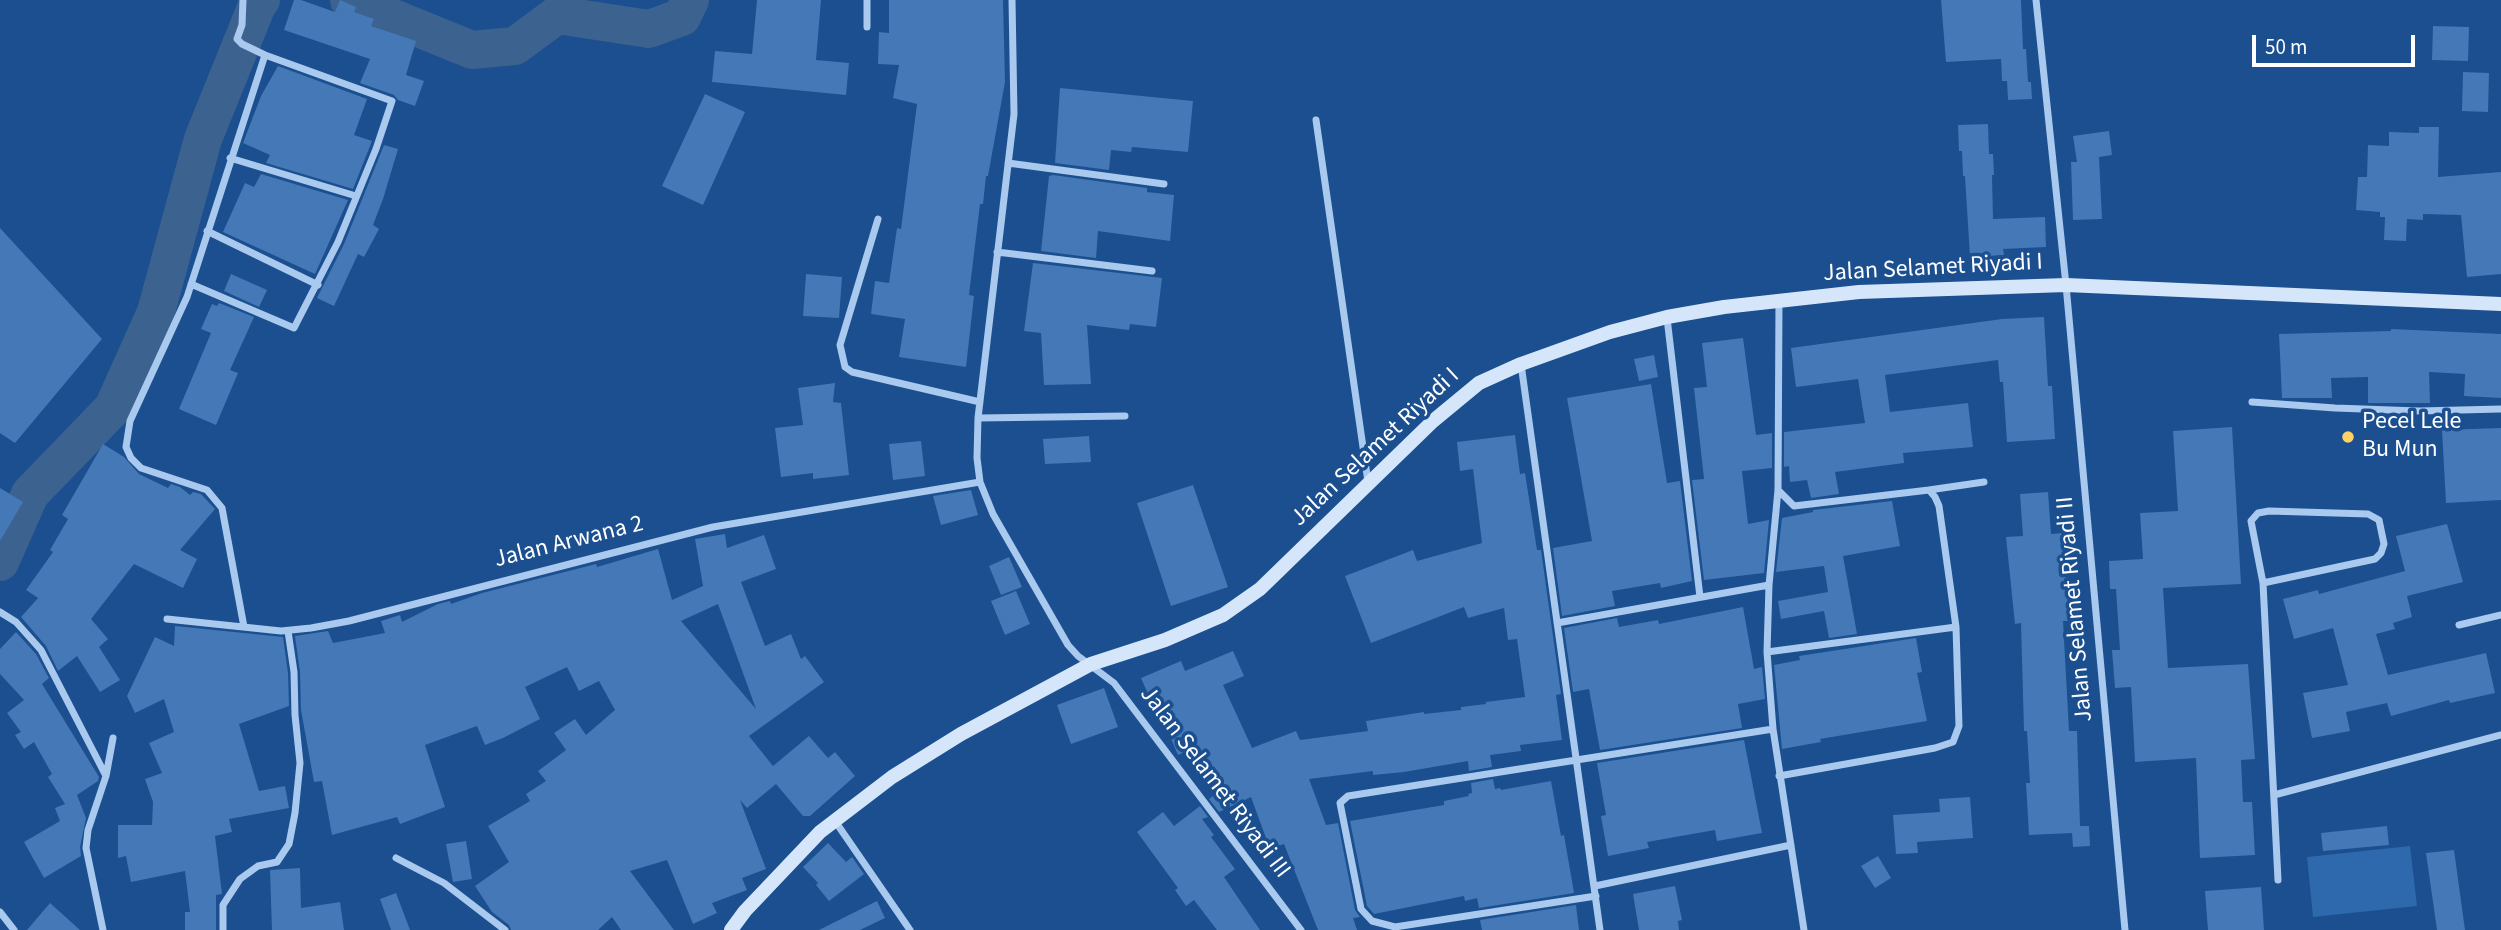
<!DOCTYPE html>
<style>
body{margin:0}
#map{position:relative;width:2501px;height:930px;overflow:hidden;background:#1b4f8f;font-family:"Source Sans 3",sans-serif}
canvas{display:block}
.scale{position:absolute;left:2252px;top:35px;width:163px;height:32px;box-sizing:border-box;border:4px solid #fff;border-top:0;padding-left:9px;font-size:21px;line-height:24px;white-space:nowrap;color:#fff;-webkit-text-stroke:5px #1b4f8f;paint-order:stroke}
</style>
<div id="map">
<canvas width="2501" height="930"></canvas>
<div class="scale">50 m</div>
</div>
<script>
const ctx = document.querySelector('canvas').getContext('2d');
ctx.lineJoin = 'round';
function paint(path, color) { ctx.fillStyle = color; ctx.fill(path, 'evenodd'); }
const toPath = rows => new Path2D(rows.map(r => 'M' + r).join(''));
function stroke(path, color, width, dash) { ctx.strokeStyle = color; ctx.lineWidth = width; ctx.lineCap = dash ? 'butt' : 'round'; ctx.setLineDash(dash || []); ctx.stroke(path); }
function label(font, color, halo, rows, align = 'center') {
  ctx.font = font + ' "Source Sans 3",sans-serif'; ctx.lineWidth = 7; ctx.setLineDash([]); ctx.textBaseline = 'middle'; ctx.strokeStyle = halo; ctx.fillStyle = color; for (const [text, x, y, turn = 0] of rows) {
    ctx.save(); ctx.translate(x, y); ctx.rotate((+turn || 0) * Math.PI / 180); ctx.textAlign = isNaN(turn) ? turn : align; if (halo) ctx.strokeText(text, 0, 0); ctx.fillText(text, 0, 0); ctx.restore();
  }
}
paint(toPath([
 [2410,846,2417,906,2313,917,2307,857]
]), '#2e69ad');
stroke(toPath([
 [349,0,472,50,515,46,557,15,649,29,682,17,690,0],
 [0,562,30,494,113,408,156,312,203,139,258,3,261,0]
]), '#3c6290', 38);
paint(toPath([
 [294,0,301,0,335,12,340,0,356,7,354,12,374,19,371,26,416,41,406,75,424,81,415,106,398,100,394,95,360,83,370,59,284,30],
 [757,0,821,0,816,60,849,63,846,95,712,82,715,51,752,54],
 [889,0,1003,0,1005,82,988,176,986,176,983,204,980,204,969,295,974,296,966,367,899,357,905,319,871,314,875,281,889,283,897,228,901,229,917,104,893,98,899,65,878,64,879,32,889,33],
 [1941,0,2021,0,2023,49,2026,49,2028,82,2031,82,2032,99,2008,100,2007,81,2002,81,2001,59,1946,62],
 [2433,26,2469,27,2468,61,2432,60],
 [278,66,367,99,354,135,372,141,353,189,266,163,270,155,243,143,261,96],
 [2463,72,2489,73,2488,112,2462,111],
 [1060,88,1193,101,1188,152,1132,147,1131,152,1111,150,1109,170,1055,163],
 [705,94,745,112,703,205,662,186],
 [1988,124,1989,154,1993,154,1994,175,1992,175,1993,219,2045,217,2046,247,2003,249,2004,255,1970,257,1965,176,1963,176,1962,151,1959,151,1958,125],
 [2419,127,2439,127,2438,177,2501,172,2501,274,2467,277,2461,215,2423,214,2423,220,2407,219,2406,241,2384,240,2385,217,2380,217,2380,212,2356,210,2358,177,2367,177,2368,145,2389,146,2389,132,2419,133],
 [2109,131,2112,155,2099,157,2102,219,2073,220,2071,162,2077,162,2073,136],
 [384,145,398,149,383,199,373,225,379,229,364,257,358,254,334,306,317,298,344,244],
 [261,174,348,200,315,274,223,232,245,183,254,187],
 [1053,175,1147,188,1147,192,1174,195,1170,241,1098,231,1096,258,1041,251,1049,176],
 [0,228,102,339,15,443,0,433],
 [1033,263,1162,278,1156,327,1130,324,1129,330,1087,325,1091,384,1044,385,1041,333,1024,331],
 [231,274,267,290,259,307,224,291],
 [806,274,842,277,839,318,803,316],
 [219,303,254,317,230,370,238,373,216,425,179,409,211,333,201,329,212,304,217,306],
 [2044,317,2048,386,2052,386,2055,439,2007,442,2003,382,2000,382,1998,360,1885,375,1890,412,1968,403,1973,447,1903,453,1904,463,1835,472,1839,494,1811,498,1807,480,1790,482,1789,466,1784,467,1784,432,1865,423,1858,379,1796,387,1791,348,2002,319],
 [2391,329,2501,334,2501,398,2464,396,2465,374,2429,372,2430,403,2368,403,2368,377,2331,378,2332,398,2282,398,2279,334,2391,331],
 [1743,338,1756,435,1772,433,1772,468,1742,471,1748,524,1769,520,1764,573,1704,580,1692,480,1704,479,1694,388,1707,387,1702,343],
 [1654,355,1658,377,1639,381,1634,359],
 [835,383,833,402,841,403,849,475,813,479,813,473,781,477,775,428,803,425,798,388],
 [1651,384,1667,483,1680,481,1692,581,1661,588,1660,583,1612,591,1615,606,1562,616,1553,548,1592,541,1567,398],
 [2232,427,2241,584,2163,588,2168,668,2248,664,2255,759,2241,760,2243,802,2252,802,2255,855,2200,858,2196,758,2135,762,2131,687,2115,688,2112,650,2120,650,2116,589,2110,589,2109,561,2143,559,2140,513,2178,511,2173,431],
 [2501,428,2501,500,2446,503,2442,430],
 [1515,435,1520,474,1525,473,1537,550,1541,550,1561,694,1556,695,1562,740,1520,745,1521,751,1490,755,1492,767,1469,771,1468,761,1404,772,1373,775,1373,771,1309,779,1326,825,1338,823,1355,910,1360,917,1353,918,1357,930,1318,930,1284,844,1270,849,1251,797,1219,812,1209,799,1217,793,1196,747,1178,755,1159,711,1156,712,1141,678,1181,661,1185,671,1233,651,1244,676,1223,685,1252,748,1296,731,1300,740,1368,731,1366,721,1424,712,1424,714,1461,710,1461,707,1486,704,1486,702,1525,697,1517,639,1508,640,1504,608,1468,618,1464,607,1371,643,1345,576,1413,550,1417,561,1482,543,1473,469,1460,471,1457,442],
 [1089,436,1091,462,1045,464,1043,439],
 [921,441,925,476,893,480,889,444],
 [103,444,124,457,139,474,168,488,171,484,180,487,190,495,193,492,201,494,215,509,180,550,197,559,183,588,134,564,91,619,108,639,99,647,120,680,100,692,77,656,58,671,46,646,21,617,38,598,26,590,53,552,50,550,68,519,62,515],
 [1193,485,1228,587,1171,606,1137,503],
 [0,488,23,502,0,541],
 [971,490,978,515,941,525,933,496],
 [2048,492,2051,534,2063,533,2066,583,2070,583,2072,621,2063,621,2069,731,2077,731,2080,826,2089,826,2090,846,2073,847,2072,833,2029,835,2026,783,2030,783,2027,731,2024,731,2021,623,2015,624,2006,537,2023,536,2020,494],
 [1892,501,1900,546,1843,556,1857,634,1829,638,1824,611,1781,619,1778,601,1828,592,1824,566,1776,572,1782,518,1813,512,1813,510],
 [2447,524,2463,582,2407,596,2412,617,2393,623,2395,629,2376,634,2388,675,2486,653,2495,693,2450,703,2449,700,2391,716,2387,703,2346,712,2350,731,2312,738,2303,693,2348,685,2333,628,2294,639,2283,599,2318,590,2319,594,2405,571,2396,536],
 [725,534,727,548,764,535,776,569,741,582,765,646,791,634,801,659,805,656,824,682,749,736,773,766,809,736,828,758,835,752,855,776,810,816,803,816,776,784,747,808,740,800,766,869,742,878,747,890,712,903,717,913,693,924,667,860,630,871,674,930,621,930,612,917,598,930,511,930,509,925,492,912,475,886,509,862,488,826,530,801,526,794,546,781,538,771,566,750,554,733,575,719,586,735,615,710,599,681,579,691,567,667,525,687,540,719,503,738,485,745,477,726,425,745,445,807,400,824,397,817,332,835,322,781,314,782,301,710,300,672,295,636,328,631,333,643,385,633,381,621,400,615,402,622,438,604,450,601,451,604,482,593,596,564,597,567,658,549,672,600,703,586,695,539],
 [718,604,756,709,681,621],
 [1009,557,1022,587,1001,595,989,566],
 [1016,591,1030,624,1005,635,991,601],
 [1743,607,1754,669,1762,667,1765,699,1738,704,1742,728,1600,750,1589,689,1573,692,1564,628,1617,618,1619,627,1658,620,1659,624],
 [175,626,283,637,288,673,289,706,239,724,259,791,285,786,289,808,229,819,232,832,215,836,222,894,216,895,216,930,185,930,185,912,190,912,185,871,131,882,126,856,118,858,118,825,152,825,153,802,145,779,162,773,149,743,174,732,164,699,135,713,127,696,155,637,174,646],
 [16,632,36,654,49,678,42,684,99,777,98,781,77,795,86,818,80,847,81,856,44,878,24,842,60,821,55,808,65,804,48,777,52,774,34,742,24,749,15,735,21,732,7,713,24,700,0,674,0,649],
 [1916,638,1922,672,1917,673,1927,721,1820,739,1821,742,1782,749,1774,665,1800,660,1799,656],
 [1104,688,1118,727,1071,744,1057,705],
 [1744,740,1762,833,1717,841,1715,830,1647,842,1649,848,1608,856,1601,816,1606,815,1597,763],
 [1493,779,1495,789,1500,788,1501,790,1551,781,1561,836,1564,835,1574,893,1479,908,1477,898,1465,901,1464,896,1374,914,1367,906,1350,821,1444,805,1444,801,1469,796,1468,794,1472,793,1471,783],
 [1970,797,1973,838,1917,842,1918,853,1896,854,1893,815,1940,812,1939,799],
 [1200,806,1208,817,1202,819,1214,835,1211,837,1235,869,1224,877,1260,930,1217,930,1194,900,1186,906,1175,890,1178,888,1137,832,1163,812,1174,826],
 [2387,826,2389,845,2323,851,2321,833],
 [466,841,472,879,453,882,446,844],
 [828,843,846,862,852,857,864,874,829,901,816,885,818,883,803,867],
 [2454,850,2465,930,2437,930,2426,853],
 [1878,856,1891,878,1875,888,1861,866],
 [300,868,301,908,340,902,344,930,272,930,270,870],
 [1675,886,1682,920,1678,921,1679,930,1639,930,1633,894],
 [2261,887,2264,930,2208,930,2205,891],
 [396,893,410,930,391,930,380,899],
 [877,901,885,918,860,930,819,930],
 [50,903,80,930,27,930],
 [1576,905,1579,930,1482,930,1480,920]
]), '#4478b7');
stroke(toPath([
 [867,0,867,27],
 [1012,0,1014,114,978,418,977,458,980,482,993,514,1068,645,1078,656,1114,683,1301,930],
 [2036,0,2066,285,2125,930],
 [1316,120,1368,482],
 [230,158,356,196],
 [1008,163,1164,184],
 [878,219,840,345,845,367,852,372,980,402],
 [207,231,318,285],
 [997,252,1152,271],
 [191,284,294,328,338,242,376,149,392,101,265,55,242,44,237,39,242,25,243,0],
 [1779,301,1778,490,1769,585,1767,652,1773,729,1804,930],
 [1667,318,1700,597],
 [1521,364,1600,930],
 [2252,402,2335,408,2419,411,2501,409],
 [978,418,1125,416],
 [1778,490,1794,506,1929,490,1935,497,1939,506,1956,627,1959,726,1953,742,1935,748,1779,776],
 [1929,490,1984,482],
 [2263,583,2375,559,2381,553,2384,544,2379,520,2368,514,2269,511,2258,513,2251,521,2263,583,2278,880],
 [0,612,16,622,41,650,106,776],
 [167,619,281,631,311,628,349,621,713,527,980,482],
 [1557,623,1769,585],
 [2459,625,2501,615],
 [244,627,222,508,207,490,141,468,131,458,126,447,130,421,187,297,265,55],
 [1767,652,1956,627],
 [2274,795,2501,735],
 [835,821,910,930],
 [396,858,444,883,505,930],
 [1595,886,1791,845],
 [1596,896,1395,927,1372,921,1361,909,1340,803,1348,796,1773,729],
 [0,912,14,930],
 [103,930,86,848,88,830,106,776,113,738],
 [223,930,223,905,240,879,258,866,277,862,289,844,295,813,300,763,295,715,294,672,288,631]
]), '#a9c9ee', 7);
stroke(toPath([
 [731,930,745,911,820,832,892,777,961,734,1091,664,1165,640,1223,615,1260,589,1433,421,1479,383,1521,364,1610,332,1667,317,1724,307,1859,292,2066,285,2501,304]
]), '#d6e6fa', 14);
for (const [x, y, r, color] of [
 [2348,437,7,"#ffd166"]
]) { const dot = new Path2D(); dot.arc(x, y, r, 0, 2 * Math.PI); ctx.fillStyle = color; ctx.fill(dot); stroke(dot, '#1b4f8f', 2.5); }
label('24px', '#fff', '#1b4f8f', [
 ["Jalan Selamet Riyadi I",1933,269,-3],
 ["Jalan Selamet Riyadi I",1376,448,-43],
 ["Jalan Arwana 2",569,543,-14],
 ["Jalan Selamet Riyadi II",2076,609,-95],
 ["Jalan Selamet Riyadi III",1214,783,53]
]);
label('24px', '#fff', '#1b4f8f', [
 ["Pecel Lele",2362,423],
 ["Bu Mun",2362,451]
], 'left');
</script>
